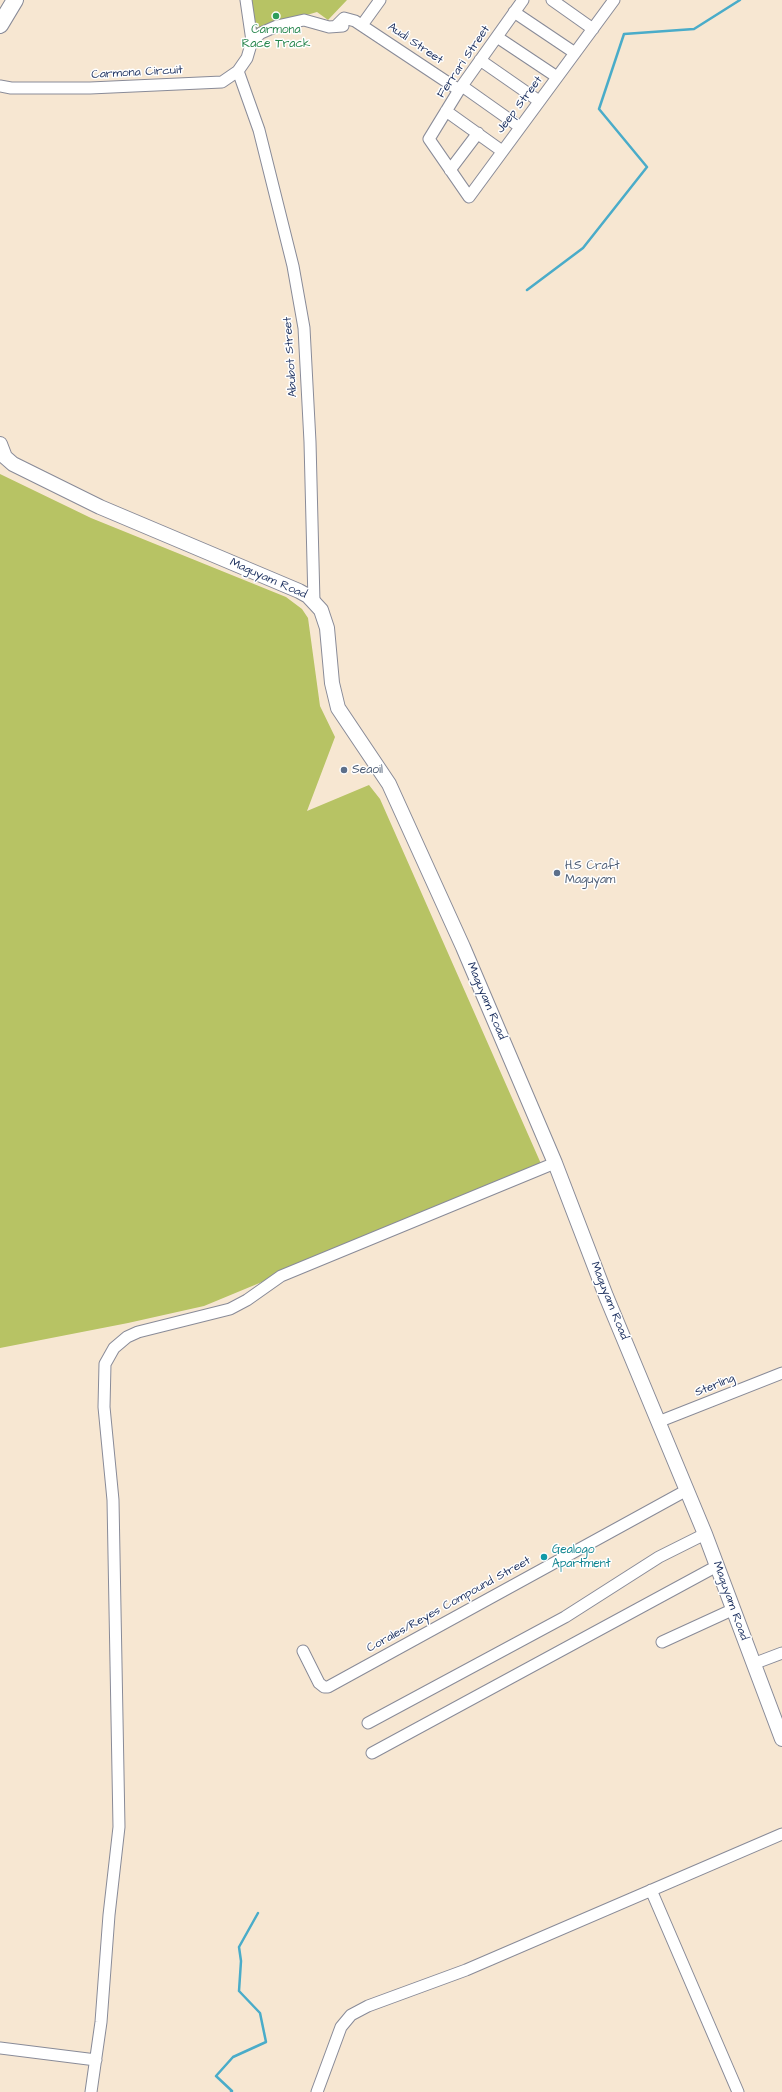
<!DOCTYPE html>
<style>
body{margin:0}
canvas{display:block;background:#f7e7d2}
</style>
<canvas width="782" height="2092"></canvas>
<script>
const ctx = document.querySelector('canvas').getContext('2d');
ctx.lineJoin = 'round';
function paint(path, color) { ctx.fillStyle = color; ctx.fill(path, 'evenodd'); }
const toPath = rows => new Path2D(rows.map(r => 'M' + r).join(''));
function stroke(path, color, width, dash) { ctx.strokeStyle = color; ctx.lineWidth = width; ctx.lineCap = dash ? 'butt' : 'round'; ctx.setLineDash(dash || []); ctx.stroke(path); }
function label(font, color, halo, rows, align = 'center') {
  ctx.font = font + ' "Architects Daughter",sans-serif'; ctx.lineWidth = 3; ctx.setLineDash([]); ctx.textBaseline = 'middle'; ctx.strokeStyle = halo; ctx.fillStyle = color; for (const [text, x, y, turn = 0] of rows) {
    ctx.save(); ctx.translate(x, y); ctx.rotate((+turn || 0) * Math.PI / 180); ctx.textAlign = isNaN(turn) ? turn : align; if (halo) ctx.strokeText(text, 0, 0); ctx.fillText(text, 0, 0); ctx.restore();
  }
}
paint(toPath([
 [248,0,347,0,328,20,317,12,252,31],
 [0,474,91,518,286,597,302,609,308,618,320,706,335,737,307,811,369,785,380,799,542,1166,204,1306,128,1323,0,1348]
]), '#b7c364');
stroke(toPath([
 [527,290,583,248,647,167,599,109,624,34,694,29,740,0],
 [231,2092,232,2091,216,2076,233,2057,266,2042,260,2013,239,1991,241,1961,239,1947,258,1913]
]), '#4aacc9', 2.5);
const minor = toPath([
 [523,0,459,90,429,139,469,197,614,0],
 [552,0,593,29],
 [514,12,575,53],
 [337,25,344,18,355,21,459,90],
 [362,25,380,0],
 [497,37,557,77],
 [252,41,261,33,277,26,304,20,329,27,343,26],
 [480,60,539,101],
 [238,71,259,130,293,266,304,328,310,442,314,602],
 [0,86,11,88,90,88,222,82,238,71,247,58,252,41,246,0],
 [462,86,520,127],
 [446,111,502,151],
 [450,170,478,133],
 [658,1422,782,1373],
 [662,1642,734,1609],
 [303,1651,319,1683,324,1687,328,1687,687,1490],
 [753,1664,782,1653],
 [368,1723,565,1617,659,1557,705,1534],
 [372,1753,717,1566],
 [651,1890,738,2092],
 [0,2048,96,2060],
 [91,2092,101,2022,109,1915,119,1827,113,1500,104,1407,105,1364,114,1348,127,1337,138,1332,230,1309,247,1300,281,1276,555,1163],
 [317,2092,341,2027,351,2015,368,2006,466,1970,782,1834]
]);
const major = toPath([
 [0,444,5,457,13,464,100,507,299,591,308,596,321,610,327,628,332,683,338,708,389,784,463,947,555,1163,606,1296,705,1534,782,1739]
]);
const highway = toPath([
 [0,25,15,0]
]);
stroke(minor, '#898b98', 13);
stroke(major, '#898b98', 16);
stroke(highway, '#898b98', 18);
stroke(minor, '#fff', 11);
stroke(major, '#fff', 14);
stroke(highway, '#fff', 16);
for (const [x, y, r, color] of [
 [276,16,4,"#2e9e5b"],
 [344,770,4,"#5c6f8a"],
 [557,873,4,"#5c6f8a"],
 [544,1557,4,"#0f9aa8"]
]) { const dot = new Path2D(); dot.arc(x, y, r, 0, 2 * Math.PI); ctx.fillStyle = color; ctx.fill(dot); stroke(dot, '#fff', 1.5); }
label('12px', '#27864d', '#fff', [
 ["Carmona",276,30],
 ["Race Track",276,44]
]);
label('12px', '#1b2f5e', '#fff', [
 ["Audi Street",415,44,34],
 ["Ferrari Street",464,62,-56],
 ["Carmona Circuit",137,73,-3],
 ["Jeep Street",520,105,-53],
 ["Abubot Street",291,357,-94],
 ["Maguyam Road",268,579,24],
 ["Maguyam Road",486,1001,67],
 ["Maguyam Road",609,1301,68],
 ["Sterling",715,1386,-22],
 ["Maguyam Road",730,1601,70],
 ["Corales/Reyes Compound Street",449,1605,-29]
]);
label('12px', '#4e5e75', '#fff', [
 ["Seaoil",352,770],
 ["H.S Craft",565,866],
 ["Maguyam",565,880]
], 'left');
label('12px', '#0d838f', '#fff', [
 ["Gealogo",552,1550],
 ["Apartment",552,1564]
], 'left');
</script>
